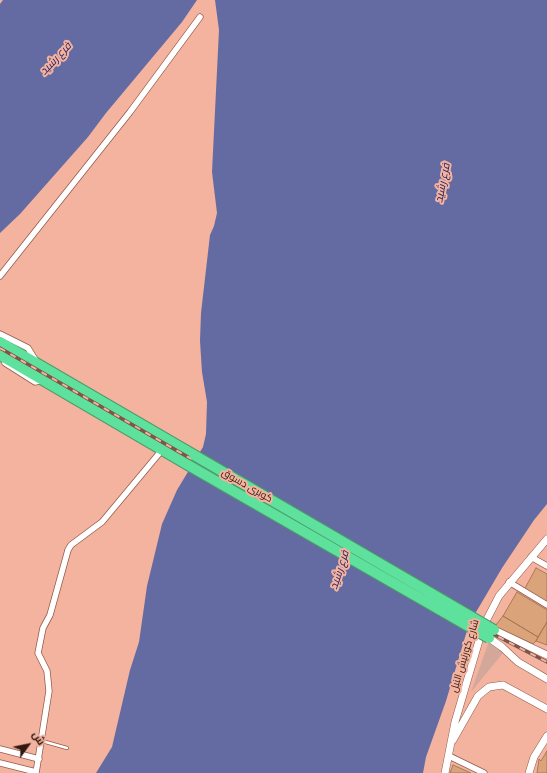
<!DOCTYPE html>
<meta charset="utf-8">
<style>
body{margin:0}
#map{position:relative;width:547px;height:773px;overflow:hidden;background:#f3b39f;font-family:"Varela Round",Cairo,sans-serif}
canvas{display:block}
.north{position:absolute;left:8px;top:725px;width:40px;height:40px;-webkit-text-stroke:3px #f3b39f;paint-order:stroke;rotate:57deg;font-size:11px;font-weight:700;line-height:16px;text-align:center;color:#301811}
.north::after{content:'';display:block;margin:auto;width:14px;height:18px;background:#301811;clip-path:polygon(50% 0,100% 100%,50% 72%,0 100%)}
</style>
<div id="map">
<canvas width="547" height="773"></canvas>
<div class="north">ش</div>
</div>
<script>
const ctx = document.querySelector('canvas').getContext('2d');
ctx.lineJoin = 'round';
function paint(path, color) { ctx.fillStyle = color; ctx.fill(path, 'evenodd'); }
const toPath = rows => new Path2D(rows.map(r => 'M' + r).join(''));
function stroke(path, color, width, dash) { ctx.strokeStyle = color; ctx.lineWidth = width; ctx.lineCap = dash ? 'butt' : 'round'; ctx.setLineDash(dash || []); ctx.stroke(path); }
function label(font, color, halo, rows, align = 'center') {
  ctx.font = font + ' "Varela Round",Cairo,sans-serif'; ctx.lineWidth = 4; ctx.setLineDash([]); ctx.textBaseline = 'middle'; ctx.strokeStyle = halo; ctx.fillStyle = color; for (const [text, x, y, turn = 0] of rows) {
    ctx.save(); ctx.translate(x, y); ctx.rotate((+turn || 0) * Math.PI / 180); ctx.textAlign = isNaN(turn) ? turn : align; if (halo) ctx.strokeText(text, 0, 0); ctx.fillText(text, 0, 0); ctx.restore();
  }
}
paint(toPath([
 [489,641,503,653,471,692]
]), '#d3a89b');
paint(toPath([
 [3,0,197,0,182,22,106,113,88,137,20,214,0,233,0,4],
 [215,0,547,0,547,504,534,520,502,568,469,624,446,701,426,757,423,773,96,773,112,747,130,670,139,642,147,586,162,524,177,490,203,447,206,434,207,402,202,372,200,341,201,313,210,235,214,226,217,213,212,172,219,30]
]), '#636ba2');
const building = toPath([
 [536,568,547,574,547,603,524,590,536,568],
 [517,592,547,610,547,622,538,637,503,616,517,592],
 [503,616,538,637,536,641,533,644,495,626,503,616],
 [547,622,547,645,536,641,547,622],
 [547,751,547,773,537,773,539,759,541,761,547,751],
 [453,765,471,773,450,773,453,765]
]);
paint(building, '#dba37a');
stroke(building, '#aa7954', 1);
const lane = toPath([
 [42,741,67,748]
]);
const street = toPath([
 [0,276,130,112,200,17],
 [0,334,28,348,36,361],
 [5,363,35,382,43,380],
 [531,557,547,566],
 [509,582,547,605],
 [0,749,39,759],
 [449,756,484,773],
 [0,763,36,772],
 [36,773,49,691,47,671,38,653,43,628,50,615,68,550,71,545,102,522,162,450]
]);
const secondary = toPath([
 [494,630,547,655],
 [489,638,502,647,518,662,547,679],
 [453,740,478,696,489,687,503,685,547,709],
 [445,773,455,722,483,627,499,596,547,539],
 [529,773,534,757,547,736]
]);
const highway = toPath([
 [0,342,194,455],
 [0,355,188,465]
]);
stroke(lane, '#945a49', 4);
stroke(street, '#945a49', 7);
stroke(secondary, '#945a49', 8);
stroke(highway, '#4e9b6b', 12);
stroke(lane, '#fff', 2.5);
stroke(street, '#fff', 5.5);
stroke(secondary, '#fff', 7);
stroke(highway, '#5ee19c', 10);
const rail = toPath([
 [0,348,495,635,547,662]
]);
stroke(rail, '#7d5549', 3.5);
stroke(rail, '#f3b39f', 2, [6]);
const highwayBridge = toPath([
 [194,455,494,630],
 [188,465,489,638]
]);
stroke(highwayBridge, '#4e9b6b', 12, []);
stroke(highwayBridge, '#5ee19c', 10);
label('10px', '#301811', '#f3b39f', [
 ["كوبرى دسوق",247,486,30],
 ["شارع كورنيش النيل",465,656,-73]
]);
label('italic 11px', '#201e62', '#f3b39f', [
 ["فرع رشيد",56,59,-47],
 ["فرع رشيد",443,183,-79],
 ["فرع رشيد",340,570,-72]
]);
</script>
